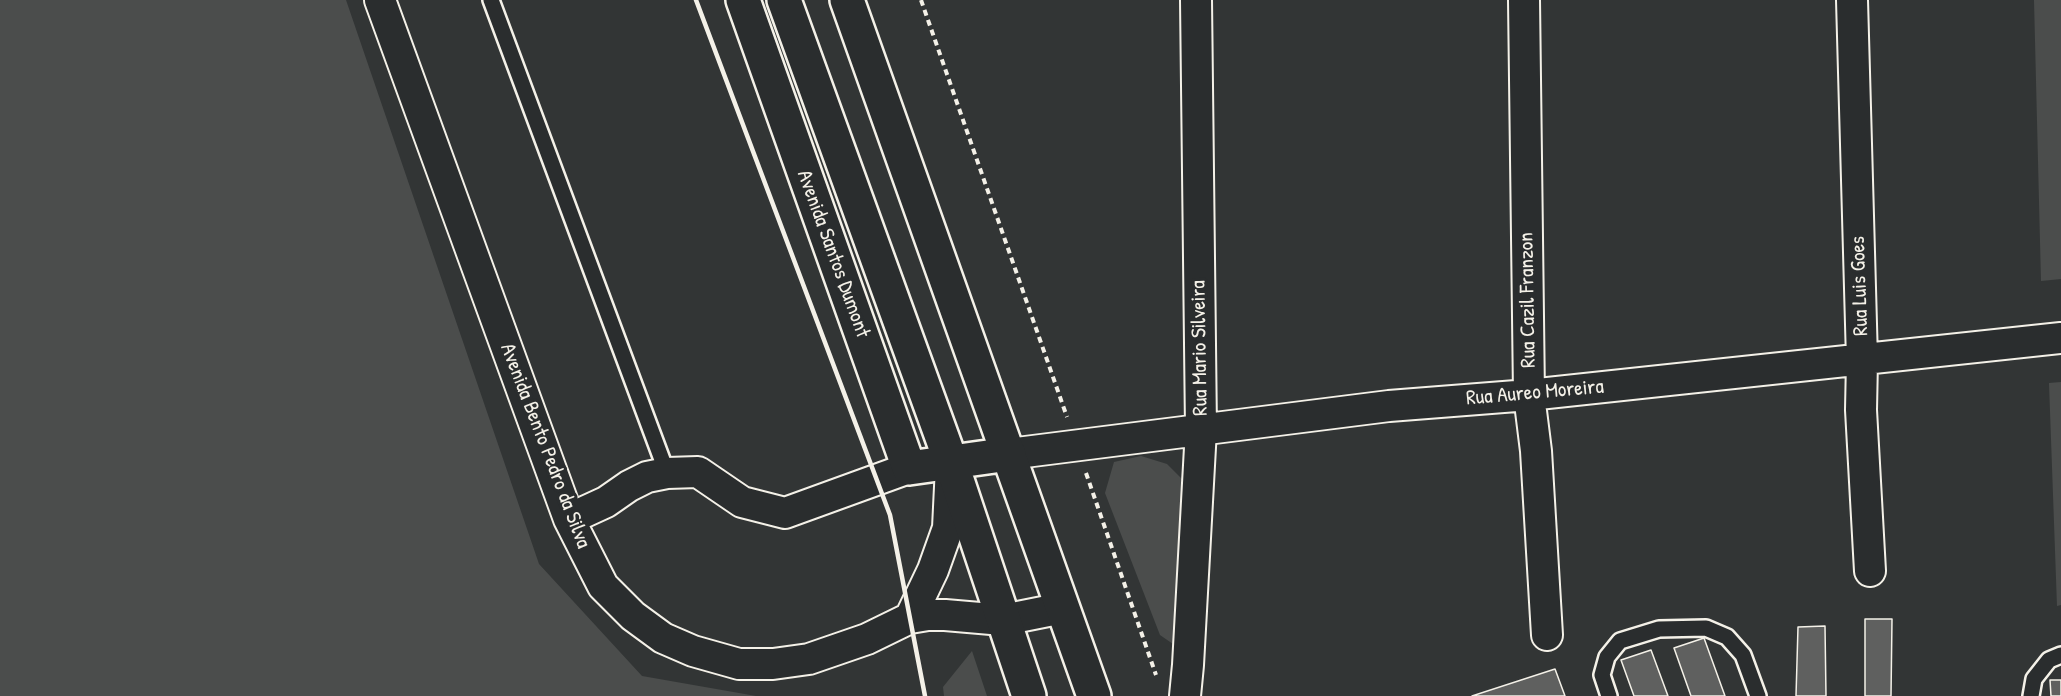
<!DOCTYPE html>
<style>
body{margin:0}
canvas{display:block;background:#323535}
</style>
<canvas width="2061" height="696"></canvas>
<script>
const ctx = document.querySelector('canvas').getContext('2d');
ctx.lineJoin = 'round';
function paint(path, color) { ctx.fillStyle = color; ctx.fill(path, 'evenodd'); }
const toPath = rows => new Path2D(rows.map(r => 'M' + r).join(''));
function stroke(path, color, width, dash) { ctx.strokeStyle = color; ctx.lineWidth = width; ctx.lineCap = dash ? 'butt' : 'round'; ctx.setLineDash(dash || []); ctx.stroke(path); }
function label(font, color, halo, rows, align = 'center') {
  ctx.font = font + ' "Patrick Hand",sans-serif'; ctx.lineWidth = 6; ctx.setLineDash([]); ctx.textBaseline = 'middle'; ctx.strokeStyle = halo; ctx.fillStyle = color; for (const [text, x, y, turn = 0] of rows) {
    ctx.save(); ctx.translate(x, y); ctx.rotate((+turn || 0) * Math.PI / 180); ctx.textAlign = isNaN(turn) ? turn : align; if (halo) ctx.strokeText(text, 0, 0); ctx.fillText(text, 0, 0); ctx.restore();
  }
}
paint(toPath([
 [0,0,346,0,539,564,642,676,756,696,0,696],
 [2034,0,2061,0,2061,279,2041,281],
 [2061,382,2061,605,2057,606,2049,383],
 [1141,456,1167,464,1183,480,1184,631,1173,644,1160,635,1105,493,1114,462],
 [972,651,987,696,944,696,943,687]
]), '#4b4d4c');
const building = toPath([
 [1865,619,1892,619,1891,696,1865,696,1865,619],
 [1825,626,1826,696,1796,696,1798,627,1825,626],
 [1704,638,1725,696,1691,696,1674,648,1704,638],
 [1651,650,1668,696,1634,696,1621,660,1651,650],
 [1555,669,1565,696,1472,696,1555,669],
 [2050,680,2061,680,2061,696,2051,696,2050,680]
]);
paint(building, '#5f605f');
stroke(building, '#f4f1e8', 1.5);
const service = toPath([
 [491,0,667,473],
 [1609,696,1602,675,1607,657,1620,641,1659,629,1706,628,1727,637,1743,655,1758,696],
 [2031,696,2034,679,2049,660,2061,655]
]);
const minor = toPath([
 [380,0,569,519,603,586,633,616,663,638,693,651,739,664,773,664,809,659,867,639,910,618,928,615,945,615,1003,620,1063,608],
 [1524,0,1529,395,1536,451,1547,635],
 [1852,0,1862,360,1861,410,1870,571],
 [1009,454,1389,406,1529,395,2061,338],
 [569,519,606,502,629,486,647,477,667,473,698,472,742,502,785,513,909,468],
 [910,618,933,570,948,528,951,466],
 [1185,696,1188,665,1201,429,1196,0]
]);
const secondary = toPath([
 [743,0,909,468,1009,454],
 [784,0,951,462,1029,696],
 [847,0,1094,696]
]);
stroke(service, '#f4f1e8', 20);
stroke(minor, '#f4f1e8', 34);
stroke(secondary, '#f4f1e8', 38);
stroke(toPath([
 [921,0,1067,417],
 [1086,473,1156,675]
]), '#f4f1e8', 4, [6, 4.5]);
stroke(service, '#2a2d2e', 15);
stroke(minor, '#2a2d2e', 30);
stroke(secondary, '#2a2d2e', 33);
stroke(toPath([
 [696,0,890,515,925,696]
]), '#f4f1e8', 4.5);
label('21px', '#f4f1e8', '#2a2d2e', [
 ["Avenida Santos Dumont",833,254,70],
 ["Rua Luis Goes",1860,286,-92],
 ["Rua Cazil Franzon",1528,300,-91],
 ["Rua Mario Silveira",1200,348,-91],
 ["Rua Aureo Moreira",1535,393,-5],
 ["Avenida Bento Pedro da Silva",545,446,69]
]);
</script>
